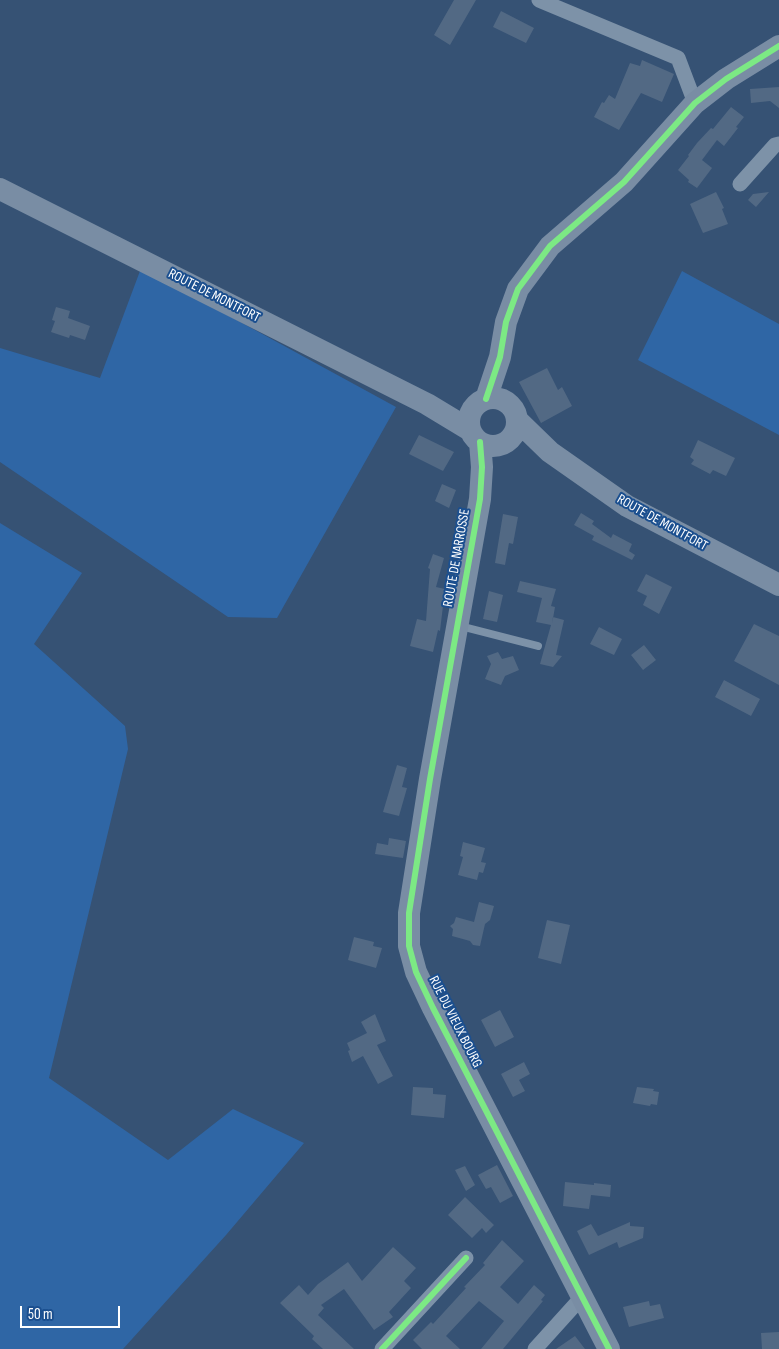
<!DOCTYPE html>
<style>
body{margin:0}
#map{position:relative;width:779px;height:1349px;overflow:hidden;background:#365274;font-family:"Sofia Sans Condensed",sans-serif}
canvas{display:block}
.scale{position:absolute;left:20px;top:1306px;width:100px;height:22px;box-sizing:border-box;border:2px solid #fff;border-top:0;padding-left:6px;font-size:15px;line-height:18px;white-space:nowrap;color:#fff;-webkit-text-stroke:4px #1b4f8f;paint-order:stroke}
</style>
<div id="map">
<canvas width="779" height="1349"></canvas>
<div class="scale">50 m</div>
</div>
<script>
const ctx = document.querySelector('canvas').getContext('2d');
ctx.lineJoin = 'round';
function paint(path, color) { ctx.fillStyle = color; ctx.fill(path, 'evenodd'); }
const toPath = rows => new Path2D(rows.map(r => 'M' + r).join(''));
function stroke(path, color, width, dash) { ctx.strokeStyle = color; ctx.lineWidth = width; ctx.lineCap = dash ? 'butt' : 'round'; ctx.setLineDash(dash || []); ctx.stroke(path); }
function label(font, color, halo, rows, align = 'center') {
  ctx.font = font + ' "Sofia Sans Condensed",sans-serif'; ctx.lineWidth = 4; ctx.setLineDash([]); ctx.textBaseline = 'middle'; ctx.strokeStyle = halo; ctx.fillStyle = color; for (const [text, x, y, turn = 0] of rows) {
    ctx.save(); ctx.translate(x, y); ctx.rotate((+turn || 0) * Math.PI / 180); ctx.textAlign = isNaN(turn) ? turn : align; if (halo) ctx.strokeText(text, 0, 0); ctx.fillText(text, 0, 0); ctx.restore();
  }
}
paint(toPath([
 [145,270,396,407,277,618,228,617,0,462,0,348,100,378,140,271],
 [682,271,779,324,779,435,638,360],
 [0,523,82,573,34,644,125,726,128,749,49,1078,168,1160,233,1109,304,1143,226,1235,123,1349,0,1349]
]), '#2f66a5');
paint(toPath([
 [454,0,476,0,450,45,434,35],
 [501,11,534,28,526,43,493,27],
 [642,60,674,74,662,102,641,93,619,130,594,117,602,102,604,103,609,95,615,99,630,63,640,66],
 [779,87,779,108,770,101,751,103,750,89],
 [731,107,744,117,736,127,738,128,724,146,717,140,702,160,712,168,697,188,688,182,689,180,678,170,689,156,688,155,697,143,711,128,713,129],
 [716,192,724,208,722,209,728,224,703,233,690,204],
 [769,192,756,207,748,200,753,194],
 [56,307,70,311,68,318,90,326,85,340,70,335,69,338,51,332,55,321,52,320],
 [547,368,558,390,562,387,572,406,541,423,519,382],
 [419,435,454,452,443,471,409,454],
 [698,440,735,458,726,476,713,470,710,474,691,464,694,460,690,457],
 [442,484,456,490,449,508,435,501],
 [581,513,594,521,592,524,611,538,613,534,632,544,629,551,635,555,632,560,592,540,594,536,574,525],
 [503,514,518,517,513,544,509,543,505,565,495,563],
 [433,554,444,558,436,587,445,589,440,631,438,630,433,652,410,646,417,619,426,621,430,569,428,568],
 [646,574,672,587,659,614,643,605,647,596,637,591],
 [520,581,556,589,551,606,555,607,552,624,553,617,564,620,556,655,562,656,553,667,540,664,551,625,536,622,542,598,517,592],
 [489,591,503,595,497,622,483,619],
 [754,624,779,636,779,685,734,661],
 [599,627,622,639,614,655,590,644],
 [644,645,656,660,643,670,631,655],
 [498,652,502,659,513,656,519,670,505,676,501,685,485,679,491,664,487,656],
 [724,680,760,699,751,716,715,697],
 [397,765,407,768,402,787,407,788,399,816,383,812],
 [389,838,406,841,403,858,375,854,377,843,388,845],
 [463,842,485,848,481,862,486,863,483,873,479,872,477,880,458,875,463,857,460,856],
 [479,902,494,906,490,920,485,924,480,946,473,945,470,941,452,936,453,929,450,926,454,923,456,917,474,922],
 [547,920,570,925,561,964,538,958],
 [354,937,374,942,373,946,382,948,376,968,348,960],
 [500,1010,514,1037,495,1047,481,1020],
 [375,1014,386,1041,377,1045,393,1076,378,1084,363,1056,352,1062,348,1051,350,1050,347,1043,367,1033,361,1022],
 [524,1062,530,1074,519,1080,525,1091,513,1097,501,1074],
 [413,1087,433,1088,433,1094,446,1095,444,1118,411,1115],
 [637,1087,654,1089,653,1091,659,1092,657,1105,651,1104,650,1106,633,1103],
 [497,1165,513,1196,500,1203,491,1187,486,1189,478,1175],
 [465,1166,475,1185,466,1191,455,1170],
 [565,1182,594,1185,594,1183,611,1185,610,1197,591,1195,589,1209,563,1206],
 [465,1197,494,1225,486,1233,482,1228,472,1238,448,1215],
 [630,1222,630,1226,644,1227,643,1238,619,1248,617,1242,589,1255,577,1231,591,1224,598,1236],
 [502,1240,524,1261,500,1287,518,1304,534,1285,545,1295,541,1300,543,1301,503,1349,481,1349,504,1321,479,1301,446,1336,460,1349,422,1349,413,1340,431,1322,433,1324,466,1288,464,1287,485,1265,483,1263],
 [393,1247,416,1268,404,1281,411,1288,389,1312,393,1317,374,1330,344,1289,321,1305,324,1308,318,1315,354,1349,323,1349,312,1339,314,1336,280,1303,299,1285,308,1295,318,1284,348,1262,362,1281],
 [649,1301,650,1306,660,1304,664,1318,629,1327,623,1307],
 [779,1332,779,1349,762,1349,761,1333],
 [575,1336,585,1349,556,1349]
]), '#526984');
stroke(toPath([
 [460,626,538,646]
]), '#7d92a8', 8);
stroke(toPath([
 [539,0,678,58,695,103],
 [740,184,775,145,779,144],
 [382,1349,466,1258],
 [535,1349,582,1297]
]), '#7d92a8', 15);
stroke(toPath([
 [0,189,427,404,470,430],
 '469 422a24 24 0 1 1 48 0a24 24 0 1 1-48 0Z',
 [486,399,500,357,506,322,518,289,550,246,624,182,695,103,726,79,779,46],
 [517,420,550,452,627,506,779,585],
 [480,442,482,467,480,499,430,779,409,913,409,946,416,972,433,1008,609,1349]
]), '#798da4', 22);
stroke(toPath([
 [486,399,500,357,506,322,518,289,550,246,624,182,695,103,726,79,779,46],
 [480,442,482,467,480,499,430,779,409,913,409,946,416,972,433,1008,609,1349],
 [382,1349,466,1258]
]), '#7ce984', 6);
label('14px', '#fff', '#1b4f8f', [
 ["ROUTE DE MONTFORT",214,296,27],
 ["ROUTE DE MONTFORT",662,523,29],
 ["ROUTE DE NARROSSE",457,558,-80],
 ["RUE DU VIEUX BOURG",455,1022,63]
]);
</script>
